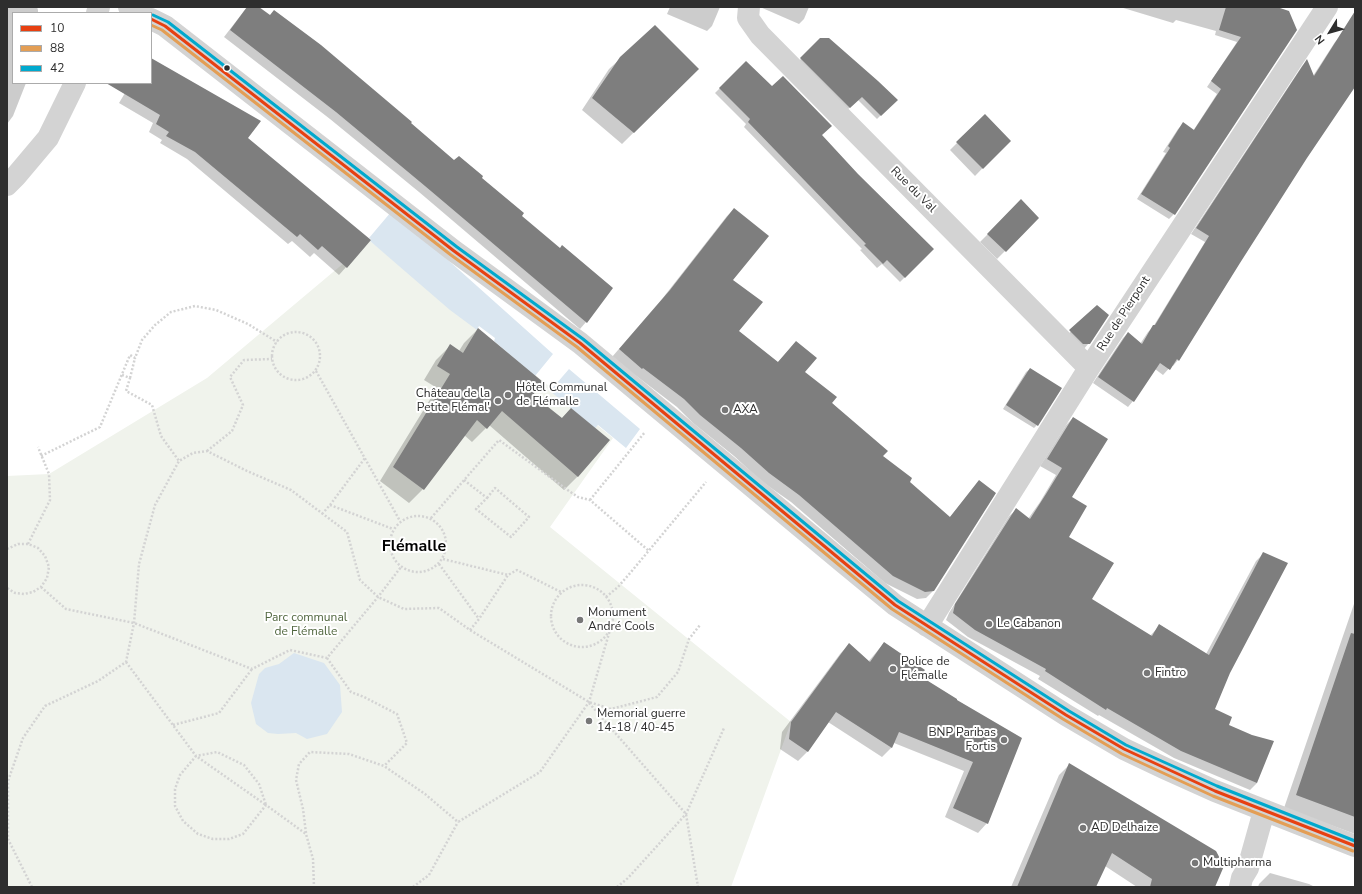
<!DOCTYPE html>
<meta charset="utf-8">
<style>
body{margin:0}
#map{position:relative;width:1362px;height:894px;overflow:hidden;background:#fff;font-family:"Nunito Sans",sans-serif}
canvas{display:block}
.frame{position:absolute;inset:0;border:8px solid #2e2e2e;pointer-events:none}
.legend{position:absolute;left:12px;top:12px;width:140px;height:72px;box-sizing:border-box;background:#fff;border:1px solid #ababab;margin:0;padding:5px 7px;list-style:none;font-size:12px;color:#2e2e2e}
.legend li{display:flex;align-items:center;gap:8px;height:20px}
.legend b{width:20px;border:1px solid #ababab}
.north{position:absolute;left:1310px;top:12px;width:40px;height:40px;-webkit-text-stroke:3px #fff;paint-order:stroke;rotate:233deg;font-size:11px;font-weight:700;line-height:16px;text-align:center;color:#2e2e2e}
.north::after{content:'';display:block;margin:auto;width:14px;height:18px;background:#2e2e2e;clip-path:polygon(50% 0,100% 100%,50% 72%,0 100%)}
</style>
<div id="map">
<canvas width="1362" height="894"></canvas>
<div class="frame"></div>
<ul class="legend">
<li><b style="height:5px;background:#e74011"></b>10</li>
<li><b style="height:5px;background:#e39e55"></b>88</li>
<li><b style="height:5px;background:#00a9ce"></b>42</li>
</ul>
<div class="north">N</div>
</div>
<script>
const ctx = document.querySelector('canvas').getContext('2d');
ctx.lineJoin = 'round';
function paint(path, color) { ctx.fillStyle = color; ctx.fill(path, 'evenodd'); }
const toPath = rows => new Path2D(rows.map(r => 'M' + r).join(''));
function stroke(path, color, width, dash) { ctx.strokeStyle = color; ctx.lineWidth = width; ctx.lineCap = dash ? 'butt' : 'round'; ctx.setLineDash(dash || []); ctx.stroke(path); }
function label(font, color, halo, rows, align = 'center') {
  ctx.font = font + ' "Nunito Sans",sans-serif'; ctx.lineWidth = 4; ctx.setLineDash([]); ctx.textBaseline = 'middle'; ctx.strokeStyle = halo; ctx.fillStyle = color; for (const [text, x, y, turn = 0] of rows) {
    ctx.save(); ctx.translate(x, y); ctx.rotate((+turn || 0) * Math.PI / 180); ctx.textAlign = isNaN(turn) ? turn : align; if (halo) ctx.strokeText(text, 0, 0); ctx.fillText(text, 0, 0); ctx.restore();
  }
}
paint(toPath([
 [370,241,613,438,550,527,791,722,731,887,7,887,7,476,49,474,207,378]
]), '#f0f3ec');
paint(toPath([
 [391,212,439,252,553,354,535,376,494,341,495,338,479,326,477,330,450,310,370,241,371,239,369,238],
 [569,369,640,429,626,448,598,425,595,428,550,391],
 [294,653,324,663,340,685,342,712,327,734,307,739,296,733,278,734,268,733,256,724,251,703,259,674,265,668,279,664]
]), '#dae6f0');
paint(toPath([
 [7,7,37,7,38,10,38,13,13,13,13,83,26,83,13,116,7,124],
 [247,7,258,7,410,123,454,161,481,178,521,216,586,322,580,329,419,192,330,119,224,37],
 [670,7,720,7,712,26,707,31,667,14],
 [760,7,809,7,804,19,799,24],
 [1120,7,1274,7,1174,214,1169,219,1137,199,1166,153,1163,152,1178,129,1183,124,1193,131,1217,94,1207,87,1237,42,1215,35,1216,31,1176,20,1173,23],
 [1355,31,1355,85,1306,157,1178,360,1173,366,1172,365,1163,375,1155,369,1133,401,1128,407,1093,383,1123,338,1128,333,1140,344,1148,332,1153,327,1205,242,1191,234,1302,66,1307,61,1313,76,1335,42,1341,36],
 [820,39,896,100,877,119,858,100,846,111,798,62],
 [621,58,698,69,622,144,582,110,609,69],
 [151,59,370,240,339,275,314,253,310,257,292,241,288,244,187,159,160,143,162,140,149,132,153,123,119,103,131,83,151,83],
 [746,62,821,135,858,175,933,249,900,282,882,264,877,268,860,250,862,249,744,127,746,124,715,93],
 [985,115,1009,141,975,176,950,150],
 [1021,201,1038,218,997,259,980,242],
 [734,209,731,280,738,331,777,363,796,342,803,372,882,456,908,482,949,518,980,481,933,591,926,598,917,599,885,583,791,502,761,481,734,456,693,423,677,407,635,375,634,375,612,357,662,299,727,216],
 [1097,307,1089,343,1082,351,1063,339],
 [478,329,531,395,561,419,571,409,578,476,564,490,489,425,472,442,464,435,423,489,409,503,380,481,437,388,424,380,436,360,450,346,459,351,464,343],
 [1030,369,1037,425,1034,428,1003,409,1026,372],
 [1073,418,1071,497,1067,537,1091,600,1150,636,1160,625,1206,654,1256,561,1263,554,1229,673,1213,709,1228,725,1257,783,1250,790,1174,758,1099,715,1098,716,1038,679,1040,676,968,637,946,620,949,613,1009,516,1016,510,1028,519,1040,502,1056,475,1040,466,1066,425],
 [1355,601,1355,834,1284,808],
 [884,643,919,676,956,700,1021,739,987,823,978,833,945,817,964,771,894,743,892,747,882,757,828,722,807,752,798,761,780,749,782,732,840,654,849,644,868,662],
 [1070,764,1214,887,1137,887,1105,866,1095,887,1011,887,1059,775],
 [1270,873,1309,884,1315,887,1258,887,1259,884]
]), '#0003');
paint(toPath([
 [247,7,259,7,270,15,274,10,321,45,412,122,411,123,454,160,459,156,483,176,482,178,524,213,522,216,560,248,562,245,613,288,587,323,425,186,336,112,230,30],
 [1226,7,1277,7,1289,11,1297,30,1175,215,1141,194,1170,148,1168,146,1183,122,1194,130,1221,89,1211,81,1241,37,1219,30],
 [1355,11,1355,87,1307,158,1240,263,1179,361,1177,359,1170,370,1160,363,1134,402,1098,377,1128,332,1142,344,1153,325,1155,325,1209,236,1196,228,1307,59,1314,76],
 [655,25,699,69,634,133,592,98,620,57],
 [820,38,829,38,878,81,898,100,881,116,862,97,850,108,800,58],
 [151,58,261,121,248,138,371,240,347,268,322,246,318,250,300,234,297,237,195,152,166,136,169,132,156,124,160,115,106,83,151,83],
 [746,61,772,86,783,76,832,126,822,135,858,174,934,249,905,278,887,260,883,264,864,245,866,244,748,122,750,119,719,88],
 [985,114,1011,141,983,169,956,142],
 [1021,199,1039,218,1006,252,987,234],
 [734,208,769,236,733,280,763,302,739,331,778,362,796,341,817,358,805,372,837,397,832,403,888,451,883,456,912,478,910,482,950,517,979,480,996,493,934,591,925,592,893,576,799,495,769,473,741,448,700,415,684,399,643,368,642,369,619,349,670,290],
 [1097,305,1109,315,1090,344,1083,344,1069,330],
 [478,328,543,382,533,395,562,418,571,408,610,440,578,477,502,411,487,429,477,420,424,490,393,467,450,374,437,366,450,344,463,353],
 [1030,368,1062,388,1038,426,1006,405],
 [1073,417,1108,439,1072,497,1087,506,1069,537,1114,563,1092,599,1152,636,1159,624,1209,655,1263,552,1288,563,1230,673,1215,709,1232,717,1229,725,1252,735,1274,741,1257,783,1181,751,1107,708,1106,710,1045,671,1046,669,975,630,953,613,955,604,1016,508,1030,519,1046,494,1062,468,1047,459],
 [1351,633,1355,634,1355,817,1296,795],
 [884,642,925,670,920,676,957,699,957,700,1022,738,988,824,953,808,973,762,899,732,892,748,836,712,808,752,789,739,791,722,849,643,870,662],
 [1069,763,1216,851,1224,866,1215,887,1150,887,1152,879,1112,853,1096,887,1017,887]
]), '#7e7e7e');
stroke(toPath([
 '272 356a24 24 0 1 1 48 0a24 24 0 1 1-48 0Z',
 [316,371,400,521],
 [122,375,130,378,126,391,152,405,161,436,179,461],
 [130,378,135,358],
 [207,451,232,431,243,405,230,377,244,360,272,359],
 [41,456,100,427,130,355,135,358,142,340,155,325,171,312,195,306,216,310,248,324,277,342],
 [464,480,487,498,476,509,511,537,529,517,495,488,487,498],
 [590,500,645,432],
 [330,505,365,458],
 [322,514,330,505,393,529],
 '390 544a28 28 0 1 1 56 0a28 28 0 1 1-56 0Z',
 [431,518,499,440,569,491,578,497,590,500,649,551],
 [28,544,50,500,49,474,38,447],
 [7,549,18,544,28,544,38,548,45,556,49,567,47,578,41,587,33,592,24,594,15,593,7,588],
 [443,559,508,575],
 [439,564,479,619],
 '551 616a31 31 0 1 1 62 0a31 31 0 1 1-62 0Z',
 [41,587,66,609,134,623,252,669,290,650,327,658,378,597,401,567],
 [606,597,618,587,631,572,706,482],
 [470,630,479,619,508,575,517,570,561,592],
 [327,658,351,692,364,697,397,714,407,743,384,766],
 [126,662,196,756,217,752,244,765,259,784,266,805,196,756,180,775,175,789,175,806,183,821,198,834,213,839,229,839,243,834,266,805,306,834,313,859,314,887],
 [589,703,686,814,698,887],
 [173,725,219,713,252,669],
 [306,833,303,809,296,780,299,764,310,752,349,754,384,766,425,794,458,822,540,772,589,702,610,630],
 [32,887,8,839,8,781,23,738,45,706,98,681,126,662,134,623,139,564,155,505,179,461,193,453,207,451,247,471,291,490,347,532,360,580,378,597,404,609,439,608,470,630,589,702,611,709,657,697,678,672,689,639,700,625],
 [413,887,429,875,458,822],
 [617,887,628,878,686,814,724,728]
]), '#d3d3d3', 2.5, [2, 2]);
stroke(toPath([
 [129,7,140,13],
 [749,7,748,18,760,35,1089,368],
 [97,13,99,7],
 [151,19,165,26,454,251,580,343,844,563,895,605,1066,715,1124,749,1164,768,1215,791,1355,846],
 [7,185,16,176,48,138,75,83],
 [927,626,1089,368,1327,7],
 [1240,887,1242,878,1248,868,1264,811]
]), '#d3d3d3', 22);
stroke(toPath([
 [151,19,165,26,454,251,580,343,895,605,1066,715,1124,749,1215,791,1355,846]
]), '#e74011', 3);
stroke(toPath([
 [151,25,162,30,451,255,577,347,892,609,1063,719,1122,754,1213,796,1353,851]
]), '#e39e55', 3);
stroke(toPath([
 [153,15,168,22,457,247,583,339,898,601,1069,711,1126,745,1217,786,1355,841]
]), '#00a9ce', 3);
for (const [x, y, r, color] of [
 [227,68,3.5,"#2e2e2e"],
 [508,395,4,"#777"],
 [498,401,4,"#777"],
 [725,410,4,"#777"],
 [580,620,4,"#777"],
 [989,624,4,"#777"],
 [893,669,4,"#777"],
 [1147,673,4,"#777"],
 [589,721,4,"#777"],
 [1004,740,4,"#777"],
 [1083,828,4,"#777"],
 [1195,863,4,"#777"]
]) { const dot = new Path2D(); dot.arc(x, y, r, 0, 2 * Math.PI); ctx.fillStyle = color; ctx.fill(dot); stroke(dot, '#fff', 1.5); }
label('12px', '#2e2e2e', '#fff', [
 ["Rue du Val",913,190,45],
 ["Rue de Pierpont",1124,314,-57]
]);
label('12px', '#2e2e2e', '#fff', [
 ["Hôtel Communal",516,388],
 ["de Flémalle",516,402],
 ["Château de la",490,394,"right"],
 ["Petite Flémal'",490,408,"right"],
 ["AXA",733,410],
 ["Monument",588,613],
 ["André Cools",588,627],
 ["Le Cabanon",997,624],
 ["Police de",901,662],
 ["Flémalle",901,676],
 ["Fintro",1155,673],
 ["Memorial guerre",597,714],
 ["14-18 / 40-45",597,728],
 ["BNP Paribas",996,733,"right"],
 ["Fortis",996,747,"right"],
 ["AD Delhaize",1091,828],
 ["Multipharma",1203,863]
], 'left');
label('12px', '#50663e', '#fff', [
 ["Parc communal",306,618],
 ["de Flémalle",306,632]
]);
label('bold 16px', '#000', '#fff', [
 ["Flémalle",414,547]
]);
</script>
